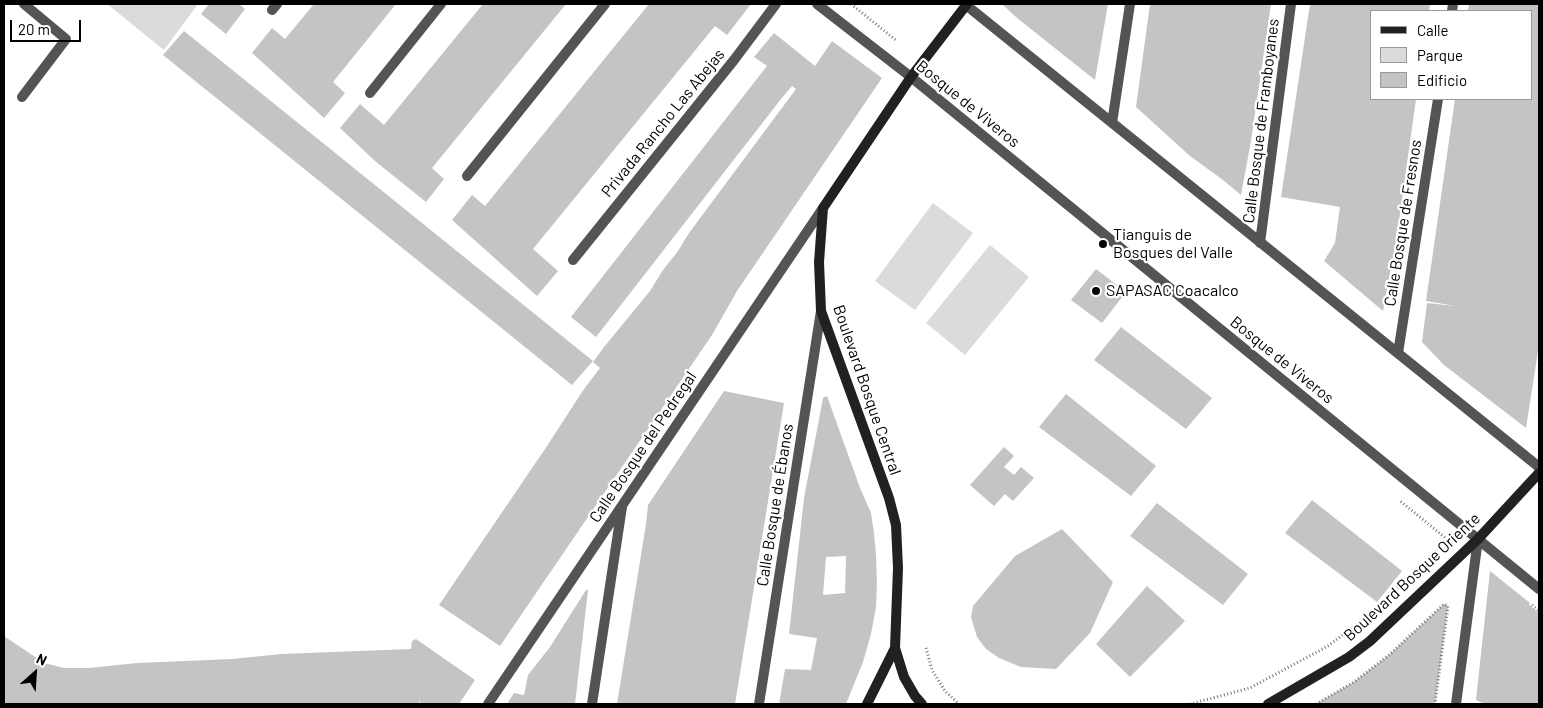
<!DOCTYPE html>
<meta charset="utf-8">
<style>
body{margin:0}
#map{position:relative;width:1543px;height:708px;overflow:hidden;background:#fff;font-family:Barlow,sans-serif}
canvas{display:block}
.frame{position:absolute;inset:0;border:5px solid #000;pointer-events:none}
.legend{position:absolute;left:1370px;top:10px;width:162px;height:90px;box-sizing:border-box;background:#fff;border:1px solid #999;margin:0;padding:6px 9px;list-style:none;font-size:15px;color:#000}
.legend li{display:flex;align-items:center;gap:10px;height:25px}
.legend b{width:25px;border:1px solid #999}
.north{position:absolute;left:10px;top:648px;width:50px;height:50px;-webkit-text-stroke:4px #fff;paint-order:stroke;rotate:26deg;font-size:14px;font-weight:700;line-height:20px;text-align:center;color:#000}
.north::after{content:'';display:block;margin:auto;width:18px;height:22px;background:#000;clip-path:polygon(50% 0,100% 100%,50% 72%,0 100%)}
.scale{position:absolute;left:10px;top:20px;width:71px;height:22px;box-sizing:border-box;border:2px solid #000;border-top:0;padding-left:6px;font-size:15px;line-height:18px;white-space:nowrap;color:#000;-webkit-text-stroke:4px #fff;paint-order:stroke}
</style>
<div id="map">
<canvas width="1543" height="708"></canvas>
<div class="frame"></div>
<ul class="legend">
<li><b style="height:6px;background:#212121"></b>Calle</li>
<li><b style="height:14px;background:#dbdbdb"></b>Parque</li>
<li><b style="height:14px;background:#c4c4c4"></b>Edificio</li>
</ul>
<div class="north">N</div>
<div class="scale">20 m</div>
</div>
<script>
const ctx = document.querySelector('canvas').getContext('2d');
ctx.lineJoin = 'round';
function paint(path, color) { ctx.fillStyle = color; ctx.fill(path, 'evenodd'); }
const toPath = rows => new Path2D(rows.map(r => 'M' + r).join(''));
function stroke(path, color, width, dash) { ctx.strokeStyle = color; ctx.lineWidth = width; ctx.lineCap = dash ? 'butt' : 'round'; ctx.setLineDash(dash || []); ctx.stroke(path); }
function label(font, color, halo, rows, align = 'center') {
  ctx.font = font + ' Barlow,sans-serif'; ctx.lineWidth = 4.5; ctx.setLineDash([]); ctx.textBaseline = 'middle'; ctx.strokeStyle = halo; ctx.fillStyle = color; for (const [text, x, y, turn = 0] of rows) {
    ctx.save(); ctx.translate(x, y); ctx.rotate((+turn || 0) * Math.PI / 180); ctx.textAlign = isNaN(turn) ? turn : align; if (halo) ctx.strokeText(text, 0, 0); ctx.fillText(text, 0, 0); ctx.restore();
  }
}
paint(toPath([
 [107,4,198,4,164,50],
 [933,203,973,233,915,310,875,281],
 [990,245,1029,277,965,355,926,323]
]), '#dbdbdb');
paint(toPath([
 [209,4,239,4,245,9,226,34,201,14],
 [314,4,396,4,333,82,345,93,324,118,252,53,272,28,285,39],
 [483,4,566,4,432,168,444,179,426,202,375,161,340,128,360,104,384,125],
 [649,4,751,4,727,35,715,26,533,249,558,271,537,296,452,220,472,195,485,206],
 [1002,4,1108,4,1095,80,1017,18],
 [1150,4,1271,4,1251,141,1241,195,1223,180,1190,156,1136,107],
 [1310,4,1430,4,1429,11,1372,11,1372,99,1416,99,1397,235,1383,311,1324,261,1335,243,1340,207,1281,197],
 [1469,4,1539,4,1539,345,1526,428,1444,365,1422,342,1427,303,1455,306,1426,301,1455,99,1532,99,1532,11,1468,11],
 [184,31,370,181,593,361,572,385,473,305,163,55],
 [774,33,815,66,832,41,882,78,737,291,712,335,500,646,439,605,545,449,584,389,600,368,593,362,604,347,650,291,663,270,678,251,689,233,796,89,792,86,781,99,596,337,571,317,767,66,754,57],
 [1096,269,1126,292,1102,323,1071,300],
 [1121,327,1212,398,1186,429,1094,360],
 [724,391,784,403,735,704,617,704,646,524,648,505],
 [1066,394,1156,466,1131,496,1039,427],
 [827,396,860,488,871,513,874,533,876,555,877,582,876,607,871,634,863,662,846,704,779,704,785,669,811,670,817,638,789,634,804,498,823,398],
 [846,556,845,593,823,595,826,557],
 [1004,447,1014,456,1004,467,1014,475,1021,467,1034,478,1013,501,1005,494,994,506,970,485],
 [1312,500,1402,571,1377,602,1285,533],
 [1157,503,1248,574,1223,605,1130,536],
 [1062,529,1113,582,1090,633,1056,669,1021,667,999,658,986,649,977,637,971,617,973,606,1015,556],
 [1490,571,1530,603,1529,605,1539,613,1539,704,1485,704,1476,700],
 [1147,586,1185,621,1130,677,1096,644],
 [586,590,588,590,575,704,507,704,514,693,524,695,528,675,550,647],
 [1444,604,1448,606,1435,704,1316,704,1354,682,1389,655],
 [4,636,44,663,64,668,89,668,137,663,232,659,281,654,411,649,412,641,416,639,475,680,459,704,420,704,419,698,419,704,4,704]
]), '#c4c4c4');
stroke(toPath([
 [851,4,897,41],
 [1532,605,1539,611],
 [926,648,932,670,945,691,959,704],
 [1190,704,1250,688,1328,646,1360,622,1448,540,1399,500],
 [1316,704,1354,682,1389,655,1444,604,1448,606,1435,704]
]), '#767676', 3, [1, 2.5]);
stroke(toPath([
 [22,97,66,39,24,4]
]), '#545454', 10);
stroke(toPath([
 [817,4,911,77,1539,589],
 [966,5,1539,467],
 [272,10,277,4],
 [1452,11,1453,4],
 [370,93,441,4],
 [1112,123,1130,4],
 [467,176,605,4],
 [1260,243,1291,4],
 [573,260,734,60,776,4],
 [1398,353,1438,99],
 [488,704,823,208],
 [592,704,622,507],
 [759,704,821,311],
 [1456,704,1478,539]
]), '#545454', 10);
stroke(toPath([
 [895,648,904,677,915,696,922,704],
 [867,704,895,648,898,568,896,525,889,498,821,311,819,262,823,208,911,77,967,4],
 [1268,704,1349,657,1370,641,1478,539,1539,473]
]), '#212121', 10);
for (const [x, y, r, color] of [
 [1103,244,5,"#000"],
 [1096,291,5,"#000"]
]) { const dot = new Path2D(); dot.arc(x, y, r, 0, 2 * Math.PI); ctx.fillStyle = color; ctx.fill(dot); stroke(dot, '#fff', 2); }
label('16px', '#000', '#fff', [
 ["Bosque de Viveros",968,104,39],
 ["Calle Bosque de Framboyanes",1261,121,-83],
 ["Privada Rancho Las Abejas",663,123,-51],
 ["Calle Bosque de Fresnos",1403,223,-81],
 ["Bosque de Viveros",1282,360,39],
 ["Boulevard Bosque Central",867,390,71],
 ["Calle Bosque del Pedregal",643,447,-56],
 ["Calle Bosque de Ébanos",775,505,-81],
 ["Boulevard Bosque Oriente",1412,577,-43]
]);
label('16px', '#000', '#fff', [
 ["Tianguis de",1113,235],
 ["Bosques del Valle",1113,253],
 ["SAPASAC Coacalco",1106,291]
], 'left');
</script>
